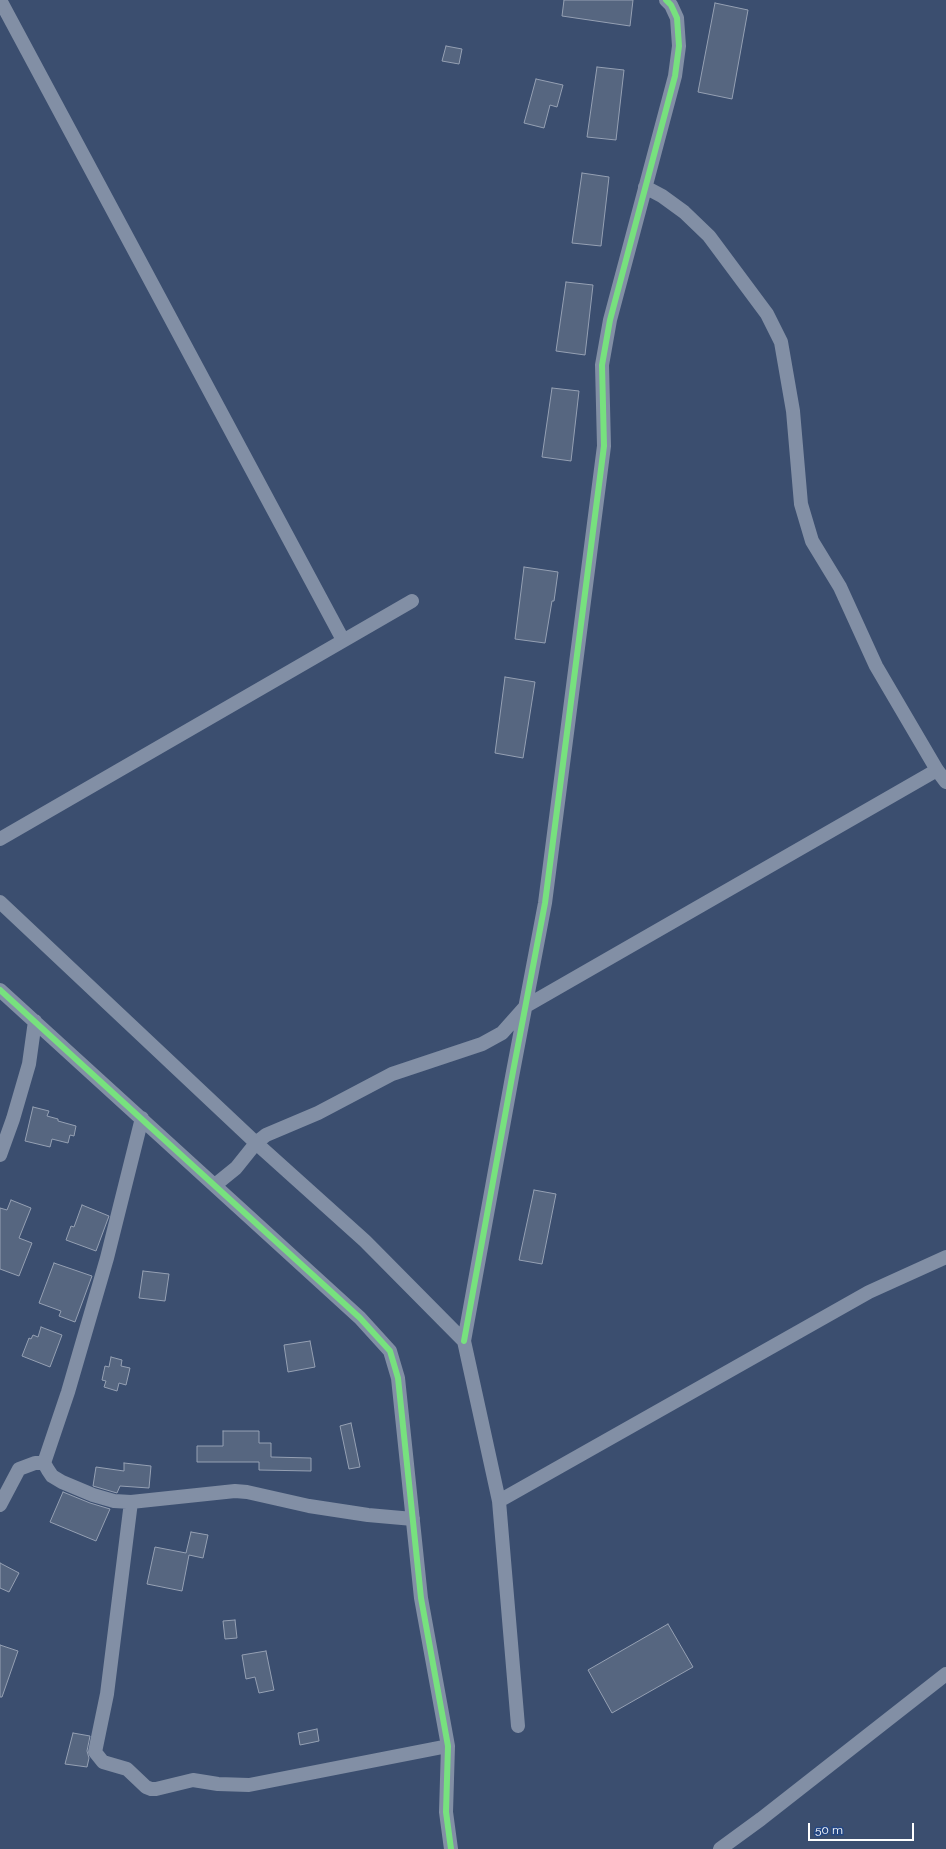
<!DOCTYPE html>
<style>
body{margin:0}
#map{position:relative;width:946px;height:1849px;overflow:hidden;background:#3b4e6f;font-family:Raleway,sans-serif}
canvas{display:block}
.scale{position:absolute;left:808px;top:1823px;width:106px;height:18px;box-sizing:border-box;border:2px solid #fff;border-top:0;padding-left:5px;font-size:12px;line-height:14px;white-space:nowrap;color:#fff;-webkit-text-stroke:3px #254885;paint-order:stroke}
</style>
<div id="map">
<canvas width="946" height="1849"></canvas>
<div class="scale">50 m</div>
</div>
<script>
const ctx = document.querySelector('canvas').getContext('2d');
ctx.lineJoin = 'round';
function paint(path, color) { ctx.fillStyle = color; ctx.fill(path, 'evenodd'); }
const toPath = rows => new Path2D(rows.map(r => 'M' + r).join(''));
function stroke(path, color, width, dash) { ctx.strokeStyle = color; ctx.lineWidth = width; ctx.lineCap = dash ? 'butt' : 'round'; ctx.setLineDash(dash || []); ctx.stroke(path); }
const building = toPath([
 [564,0,633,0,630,26,562,16,564,0],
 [715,3,748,10,732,99,698,92,715,3],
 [446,46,462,49,459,64,442,61,446,46],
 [597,67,624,70,616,140,587,137,597,67],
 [536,79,563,85,557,107,550,105,544,128,524,123,536,79],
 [582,173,609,177,601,246,572,243,582,173],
 [566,282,593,285,585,355,556,351,566,282],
 [552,388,579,391,571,461,542,457,552,388],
 [524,567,558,572,554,601,552,601,545,643,515,639,524,567],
 [505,677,535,682,523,758,495,753,505,677],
 [33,1107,49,1111,47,1116,58,1119,58,1121,76,1126,74,1136,70,1135,68,1143,52,1139,50,1147,25,1141,33,1107],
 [534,1190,556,1194,542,1264,519,1260,534,1190],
 [11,1200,31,1208,19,1238,32,1243,19,1276,0,1269,0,1208,7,1210,11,1200],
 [82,1205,109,1216,96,1251,66,1240,71,1226,74,1227,82,1205],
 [54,1263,92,1276,75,1322,59,1316,61,1311,39,1303,54,1263],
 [143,1271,169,1274,165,1301,139,1298,143,1271],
 [41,1327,62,1335,50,1367,22,1356,29,1338,31,1339,33,1335,38,1337,41,1327],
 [310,1341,315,1367,288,1372,284,1345,310,1341],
 [111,1357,122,1360,121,1366,130,1368,126,1385,119,1383,117,1391,104,1387,106,1381,102,1380,105,1366,109,1367,111,1357],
 [351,1423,360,1467,349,1469,340,1426,351,1423],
 [223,1431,259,1431,259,1443,271,1443,271,1457,311,1458,311,1471,259,1470,259,1462,197,1462,197,1446,223,1446,223,1431],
 [124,1463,151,1466,149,1488,120,1486,117,1493,93,1486,96,1467,124,1471,124,1463],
 [63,1492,90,1503,110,1509,96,1541,50,1522,63,1492],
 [191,1532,208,1535,203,1558,189,1555,182,1591,147,1584,155,1547,186,1553,191,1532],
 [0,1563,19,1573,9,1592,0,1588,0,1563],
 [235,1620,237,1638,225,1639,223,1621,235,1620],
 [668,1624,693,1667,612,1713,588,1670,668,1624],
 [0,1645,18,1651,2,1697,0,1697,0,1645],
 [266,1651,274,1690,259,1693,255,1677,246,1679,242,1655,266,1651],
 [317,1729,319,1741,300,1745,298,1733,317,1729],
 [73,1733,90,1736,87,1751,89,1758,87,1767,65,1764,73,1733]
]);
paint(building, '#566680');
stroke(building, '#95a0b3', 1);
stroke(toPath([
 [0,0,343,640],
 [645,187,662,196,684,212,709,236,767,314,781,342,793,411,801,504,812,541,840,587,876,666,937,770,946,782],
 [0,839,412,601],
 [0,902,256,1143,365,1241,464,1341,499,1501,518,1726],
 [0,990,360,1318,390,1351,398,1378,421,1598,448,1746,446,1812,451,1849],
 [142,1118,107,1258,68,1392,44,1463,48,1470,52,1476,62,1482,93,1495,114,1501,131,1502,235,1491,247,1492,309,1506,368,1515,413,1519],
 [0,1155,13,1119,29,1064,35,1021],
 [215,1185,236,1168,256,1143,266,1135,318,1113,392,1074,482,1044,502,1033,526,1006,937,770],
 [464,1341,512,1077,545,903,604,446,602,365,610,320,675,76,679,46,677,18,671,5,666,0],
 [499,1501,869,1292,946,1257],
 [131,1502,107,1694,95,1752,103,1762,127,1769,146,1787,151,1789,156,1789,193,1780,218,1784,249,1785,448,1746],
 [0,1505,19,1469,35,1463,44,1463],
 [720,1849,761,1819,946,1674]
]), '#828fa5', 14);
stroke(toPath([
 [0,990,360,1318,390,1351,398,1378,421,1598,448,1746,446,1812,451,1849],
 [464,1341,512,1077,545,903,604,446,602,365,610,320,675,76,679,46,677,18,671,5,666,0]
]), '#77e17e', 6);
</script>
